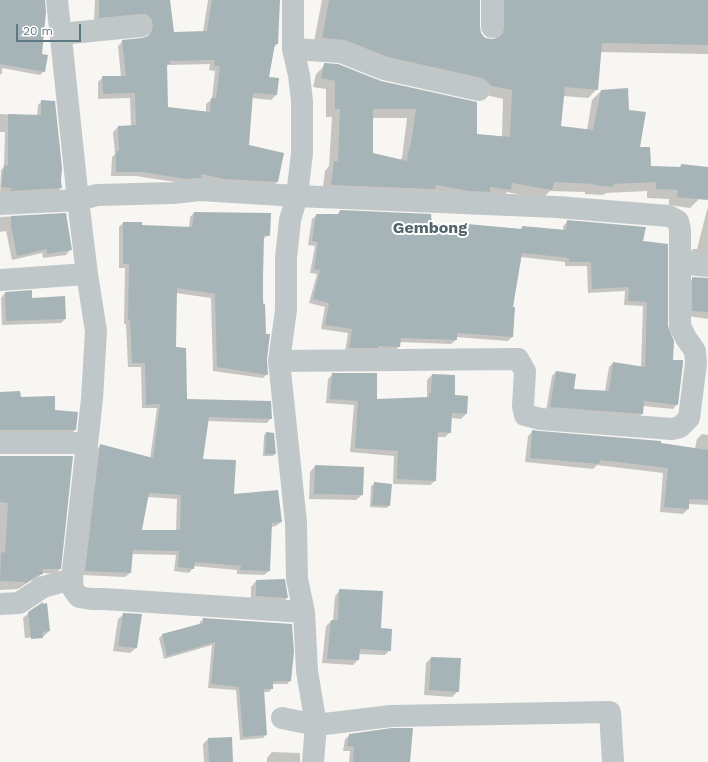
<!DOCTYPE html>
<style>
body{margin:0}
#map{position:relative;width:708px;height:762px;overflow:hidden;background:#f7f6f2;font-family:"Work Sans",sans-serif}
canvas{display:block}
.scale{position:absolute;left:16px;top:24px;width:65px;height:18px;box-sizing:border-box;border:2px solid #5e7981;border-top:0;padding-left:5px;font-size:12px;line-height:14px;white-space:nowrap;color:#5e7981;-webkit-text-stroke:3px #fff;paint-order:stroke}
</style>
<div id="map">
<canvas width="708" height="762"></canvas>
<div class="scale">20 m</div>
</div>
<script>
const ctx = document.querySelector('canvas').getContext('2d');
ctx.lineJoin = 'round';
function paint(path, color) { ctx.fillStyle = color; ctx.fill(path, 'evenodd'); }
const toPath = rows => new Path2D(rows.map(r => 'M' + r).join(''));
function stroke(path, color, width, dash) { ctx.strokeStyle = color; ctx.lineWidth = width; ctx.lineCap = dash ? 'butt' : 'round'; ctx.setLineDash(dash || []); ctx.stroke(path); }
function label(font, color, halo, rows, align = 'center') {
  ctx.font = font + ' "Work Sans",sans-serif'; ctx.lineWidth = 4; ctx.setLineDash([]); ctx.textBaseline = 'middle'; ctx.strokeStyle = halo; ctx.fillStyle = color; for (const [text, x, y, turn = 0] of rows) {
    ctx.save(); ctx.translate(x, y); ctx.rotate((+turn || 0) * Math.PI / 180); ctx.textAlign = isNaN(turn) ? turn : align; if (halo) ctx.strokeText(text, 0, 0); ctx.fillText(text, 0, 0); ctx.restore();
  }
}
paint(toPath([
 [0,0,44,0,40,55,44,71,40,75,2,68,2,73,0,75],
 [95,0,169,0,173,33,203,32,208,0,279,0,277,44,274,47,267,78,276,95,271,100,251,98,248,146,277,182,272,187,219,184,198,179,195,182,182,183,136,176,111,176,112,157,115,154,113,132,118,127,131,127,130,98,98,99,98,82,103,77,121,77,118,46,123,41,148,38,149,31,94,22],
 [210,64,209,70,215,71,212,99,206,104,206,112,167,108,166,67,168,65],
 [322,0,478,0,480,33,485,38,495,40,496,9,491,0,708,0,708,54,600,52,597,89,588,98,563,96,560,127,587,130,592,100,601,91,628,111,639,148,650,167,679,168,681,165,699,199,690,208,669,205,669,199,647,198,647,191,606,193,603,195,585,194,585,192,550,191,542,199,507,192,501,199,322,194,325,171,329,166,332,117,326,117,326,89,313,87,316,74,325,65,476,135,502,137,503,99,482,94,313,47],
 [372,118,407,118,402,158,400,160,372,154],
 [42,101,61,188,57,192,0,195,1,170,4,167,5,132,0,132,0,114,37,116,38,105],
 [708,208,708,260,688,254,693,249,697,249,707,210],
 [340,211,431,225,465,228,468,225,520,229,523,227,563,231,563,226,568,221,642,242,667,327,677,404,673,409,643,406,642,414,638,418,546,411,552,376,556,372,573,390,605,391,609,367,613,363,641,367,643,306,624,305,625,291,588,293,587,266,565,266,565,262,521,257,512,308,512,337,508,341,456,337,456,340,451,344,399,342,399,347,394,351,345,352,348,333,321,329,325,307,309,303,317,274,310,273,315,246,308,245,312,219,317,215,337,215],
 [194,213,269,235,263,239,262,277,267,374,263,378,213,371,211,298,176,293,175,348,186,400,271,418,267,423,208,421,202,460,233,495,281,522,276,526,271,527,269,571,264,575,237,574,237,570,193,566,193,568,189,573,174,571,176,555,132,554,130,573,125,577,82,575,96,450,100,446,150,459,157,408,142,408,141,367,128,367,126,324,124,324,125,268,119,268,119,227,123,223,141,226,189,228,190,217],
 [147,497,177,499,176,531,141,531],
 [65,214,70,250,66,255,43,258,42,253,12,260,6,231,0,232,0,217],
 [693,278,708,279,708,319,688,316,688,283],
 [31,291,32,299,64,297,65,319,61,323,2,325,1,298,5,293],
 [333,374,376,400,426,398,427,397,427,380,432,375,454,396,466,414,461,419,451,418,450,432,445,437,437,437,435,481,430,485,393,484,394,456,350,452,354,405,326,403,328,379],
 [0,393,20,398,54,411,77,413,75,430,70,435,0,435],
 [533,431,660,444,695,449,697,439,702,434,708,435,708,505,688,504,688,509,683,514,660,512,663,473,597,465,593,469,525,462,528,436],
 [266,433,275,454,273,456,263,456,264,435],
 [0,456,60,569,55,574,42,573,37,579,30,581,18,589,0,590],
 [315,466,362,495,356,500,309,499,310,472],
 [374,484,389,505,387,508,370,507,371,486],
 [256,581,284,581,287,598,282,604,251,602,251,587],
 [340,590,380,629,390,650,385,655,358,654,358,660,353,665,322,663,326,626,331,621,333,621,335,596],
 [29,613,49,631,44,636,25,638,23,618],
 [124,614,141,615,136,648,130,653,113,651,118,619],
 [203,619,290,681,287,684,272,684,272,688,269,692,263,692,266,735,263,738,240,740,236,690,208,688,212,645,164,659,159,638,162,635,200,625,200,622],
 [431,658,458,691,452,697,424,695,426,663],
 [350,735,409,762,349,762,350,751,343,751,345,739],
 [208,739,232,762,204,762,203,744],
 [272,752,300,753,300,762,267,762,267,758]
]), '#0003');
paint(toPath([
 [0,0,45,0,46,12,42,54,48,55,45,72,0,64],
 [99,0,170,0,174,32,207,31,212,0,280,0,278,44,275,44,269,77,279,78,277,95,253,93,249,145,284,153,278,182,224,179,202,174,201,178,187,179,141,172,116,172,116,151,119,151,118,126,136,125,135,93,103,94,102,76,126,76,122,40,142,38,148,36,152,31,153,25,151,18,146,14,140,14,99,18],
 [215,60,214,66,220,66,216,98,211,98,210,112,168,107,167,64,170,64,170,61],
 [329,0,480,0,480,27,481,33,485,38,492,39,498,38,503,33,504,27,504,0,708,0,708,45,602,43,598,90,565,87,561,126,593,130,601,90,628,88,629,110,646,112,640,147,650,147,651,166,681,167,681,164,708,167,708,200,677,197,678,190,656,189,656,182,614,184,613,187,594,185,594,184,554,182,552,190,512,183,511,190,490,187,490,192,469,191,436,185,435,189,331,185,334,161,338,161,340,109,335,109,335,81,321,78,324,63,338,64,381,81,477,102,477,134,510,137,512,90,491,86,487,81,482,78,388,57,345,40,322,38],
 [373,109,416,109,410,149,409,149,407,161,373,153],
 [41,100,55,101,62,168,61,181,62,188,11,191,11,188,1,187,4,165,8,166,8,114,41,115],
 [340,210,431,214,432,224,467,227,467,224,522,229,522,226,566,230,567,220,646,227,643,241,668,244,668,326,674,341,673,360,683,360,683,363,678,405,644,401,643,414,550,407,556,371,576,374,574,389,609,391,613,362,645,367,647,302,628,301,629,287,592,289,591,262,569,262,569,258,522,253,513,307,515,307,513,337,457,333,457,340,401,338,400,347,378,346,378,348,349,348,352,329,325,325,329,303,313,299,320,270,314,269,318,242,312,241,316,214,339,214],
 [194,212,271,213,270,236,264,235,263,277,263,304,265,304,266,334,270,334,267,359,268,375,217,367,215,294,177,288,176,347,186,348,187,399,271,401,272,419,209,417,203,459,236,460,234,494,278,490,282,522,272,523,270,571,240,570,241,566,195,562,194,569,178,567,179,551,133,550,131,573,85,571,100,444,153,458,160,404,146,405,145,363,132,363,130,320,128,320,129,264,123,264,123,222,142,222,142,225,192,227],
 [149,493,181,495,180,530,142,530],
 [66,213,72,250,47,254,47,249,17,256,11,226,11,216],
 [692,277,708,278,708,312,692,311],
 [32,290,32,298,65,296,66,319,6,321,5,292],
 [332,373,377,373,377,399,429,397,429,393,431,393,432,374,455,375,455,395,468,396,467,414,452,413,451,433,438,432,436,481,397,479,398,451,355,448,358,401,330,399],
 [20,391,21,397,55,396,55,410,78,412,76,430,0,430,0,392],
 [532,430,540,431,661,441,661,443,708,450,708,500,689,499,689,509,664,507,668,468,600,460,599,464,530,458],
 [266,432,274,433,276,454,265,454],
 [0,456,73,456,61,569,43,569,43,574,36,576,25,584,25,582,0,581,1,552,5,553,8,503,0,502],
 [315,465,364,467,363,495,314,494],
 [374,482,392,484,390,506,372,505],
 [285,579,288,598,256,596,256,580],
 [339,589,383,591,381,628,392,629,391,651,360,649,359,660,327,659,331,620,338,620],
 [43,602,43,604,47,603,50,631,43,632,43,638,31,639,28,612],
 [123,613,142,614,137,648,118,646],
 [203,618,292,624,294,652,291,681,273,681,273,689,264,689,267,735,243,737,239,687,211,684,215,642,167,656,162,634,203,623],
 [431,657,461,658,459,692,429,690],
 [392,728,413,728,410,762,353,762,354,747,347,746,349,734],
 [232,737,233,762,209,762,208,738]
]), '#a6b3b7');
stroke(toPath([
 [57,0,78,200,87,274,96,331,92,399,72,579,73,589,79,597,91,599,104,599,304,612],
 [293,0,293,49,299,75,302,101,302,153,297,196,290,220,286,258,286,310,279,361,296,523,297,579,304,612,307,671,316,725,313,762],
 [492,0,492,27],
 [61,34,141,26],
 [293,49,341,52,384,69,479,90],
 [0,204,78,200,97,195,174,193,200,190,297,196,557,207,669,216,678,221,680,230,680,326,686,338,695,351,696,363,689,418,680,427,672,429,541,419,525,415,523,406,525,371,518,359,279,361],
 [680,263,708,266],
 [0,280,87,274],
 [0,443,87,443],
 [0,604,19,603,43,587,72,579],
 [282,718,316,725,391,716,610,712,613,762]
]), '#c0c7c9', 22);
label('bold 16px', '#51656b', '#fff', [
 ["Gembong",430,228]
]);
</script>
